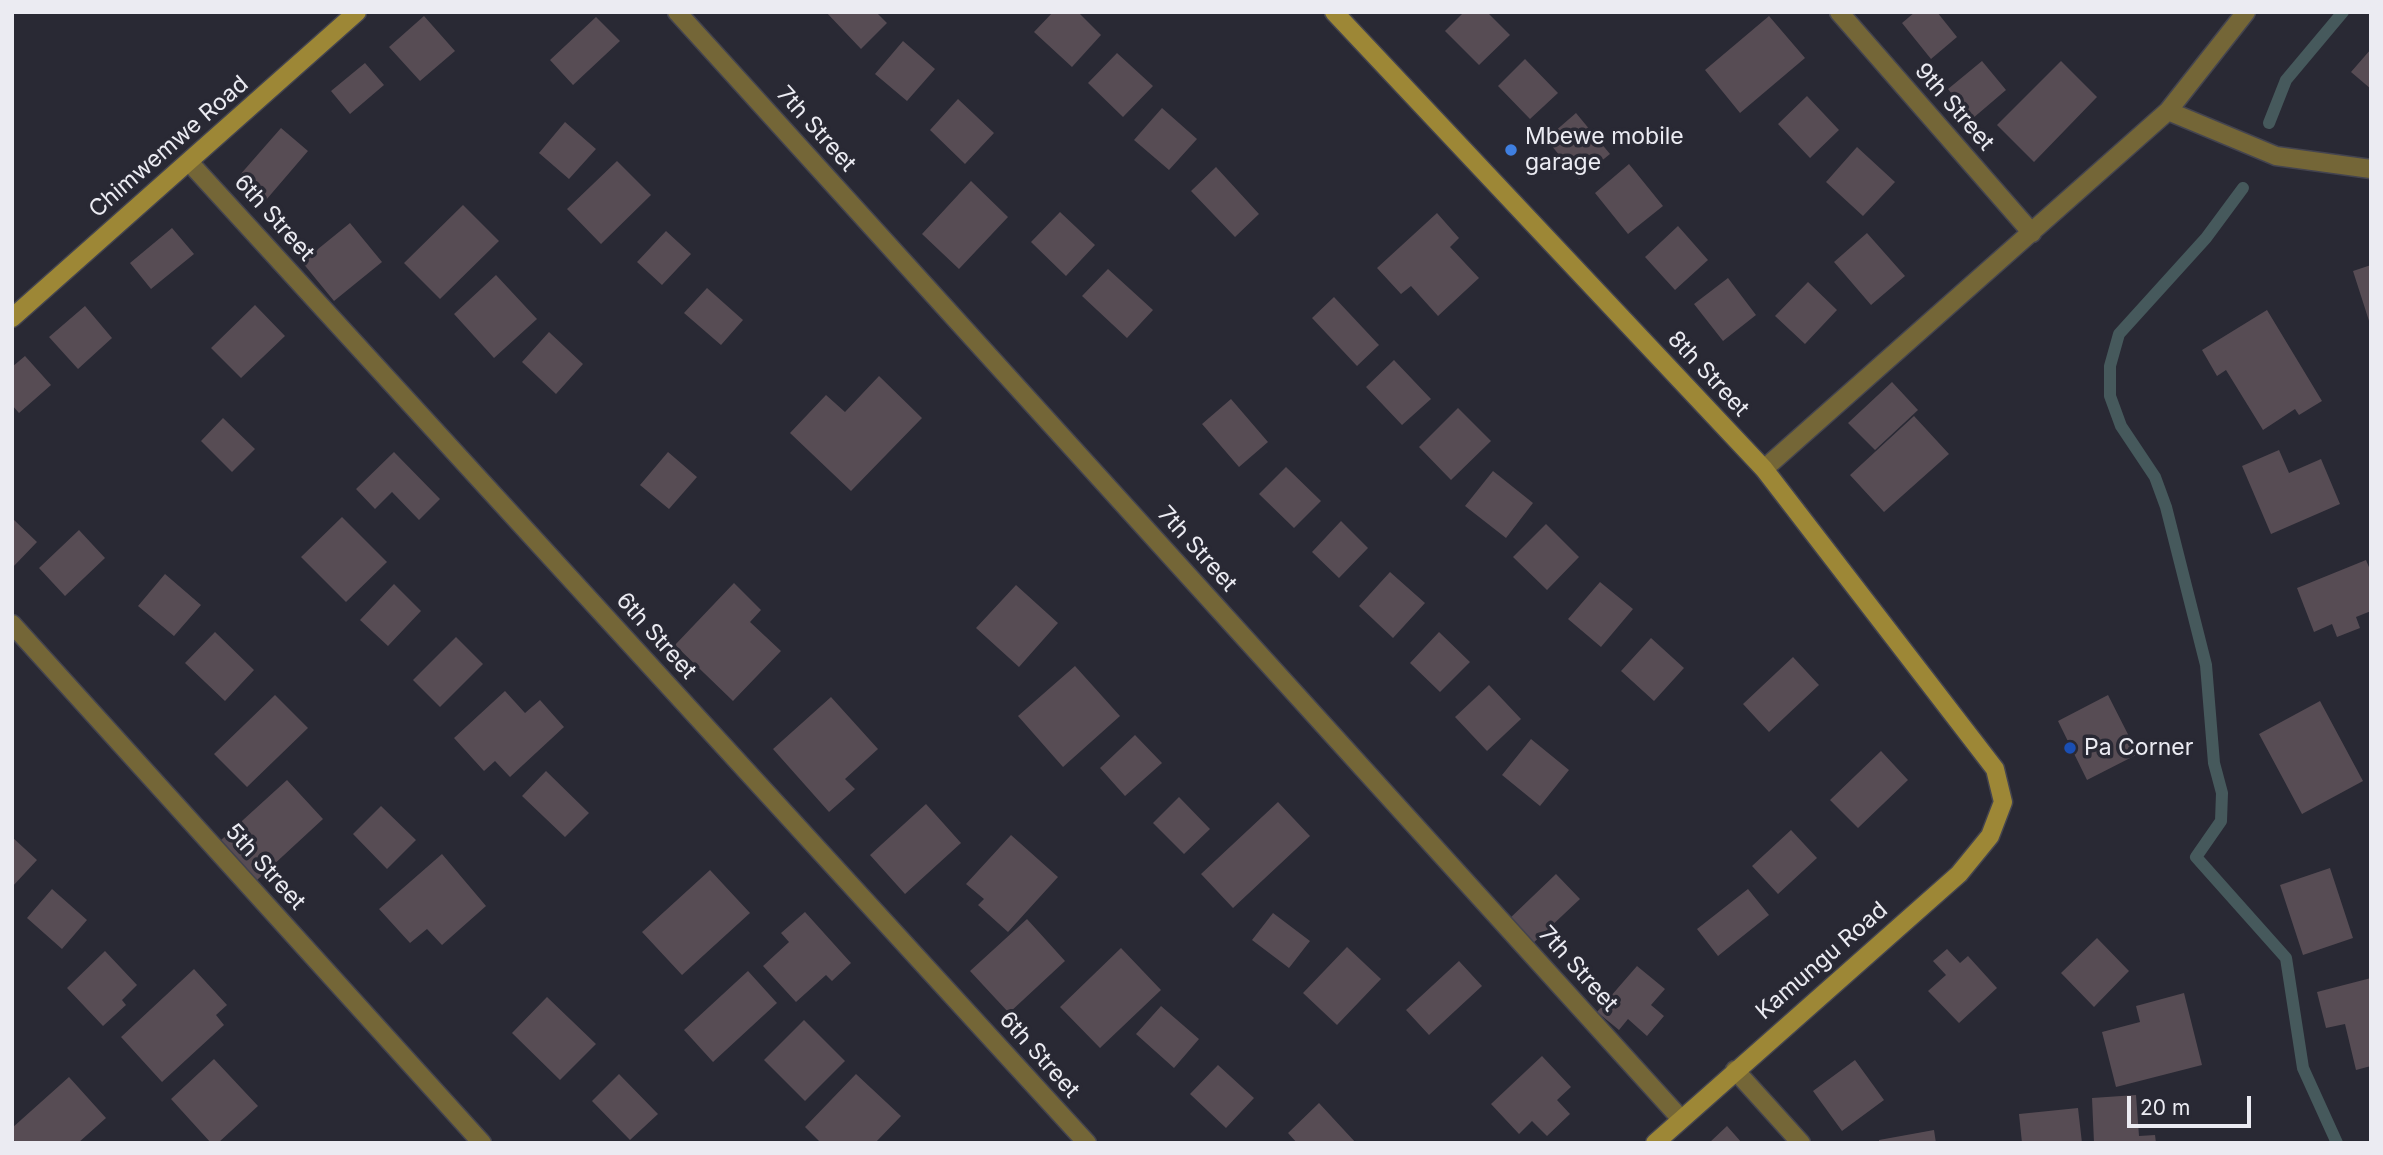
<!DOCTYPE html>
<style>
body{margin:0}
#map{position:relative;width:2383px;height:1155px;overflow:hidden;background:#292934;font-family:Inter,sans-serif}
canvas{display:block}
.frame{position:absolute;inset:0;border:14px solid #ebebf2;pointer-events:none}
.scale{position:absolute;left:2127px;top:1096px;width:124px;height:32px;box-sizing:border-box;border:4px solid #ebebf2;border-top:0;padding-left:9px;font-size:21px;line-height:24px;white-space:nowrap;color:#ebebf2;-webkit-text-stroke:5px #292934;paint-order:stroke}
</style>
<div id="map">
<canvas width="2383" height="1155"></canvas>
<div class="frame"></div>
<div class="scale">20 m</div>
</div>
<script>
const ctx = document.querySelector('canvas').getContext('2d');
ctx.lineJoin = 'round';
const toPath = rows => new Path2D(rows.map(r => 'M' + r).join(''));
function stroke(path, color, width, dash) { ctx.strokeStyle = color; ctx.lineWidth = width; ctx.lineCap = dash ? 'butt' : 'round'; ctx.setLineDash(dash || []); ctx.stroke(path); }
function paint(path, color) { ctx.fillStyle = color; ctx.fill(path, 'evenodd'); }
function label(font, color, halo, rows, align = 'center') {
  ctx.font = font + ' Inter,sans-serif'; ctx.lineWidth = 7; ctx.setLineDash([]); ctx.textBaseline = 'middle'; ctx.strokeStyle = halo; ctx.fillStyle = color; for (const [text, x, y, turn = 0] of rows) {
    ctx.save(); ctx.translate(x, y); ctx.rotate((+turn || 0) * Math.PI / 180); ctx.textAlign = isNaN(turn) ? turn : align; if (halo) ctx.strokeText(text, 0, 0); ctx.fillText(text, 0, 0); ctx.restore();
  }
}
stroke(toPath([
 [2269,123,2286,80,2343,12],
 [2243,188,2206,238,2119,334,2110,366,2110,396,2121,426,2155,477,2166,507,2206,665,2214,763,2222,793,2221,821,2196,857,2286,958,2303,1068,2337,1143]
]), '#46595c', 12);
paint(toPath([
 [826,12,876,12,887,23,861,49],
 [1053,12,1078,12,1101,35,1072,67,1034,32],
 [1464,12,1487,12,1510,35,1479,65,1445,31],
 [1915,12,1937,12,1957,37,1931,59,1902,23],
 [424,16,455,51,420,81,389,47],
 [1769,16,1805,58,1740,113,1705,70],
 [596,17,620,41,573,85,550,60],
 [903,41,935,69,907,101,875,74],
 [2371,49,2371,89,2351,72],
 [1117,53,1153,86,1123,117,1088,83],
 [1525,59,1558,93,1530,119,1498,86],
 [1982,61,2006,90,1972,119,1948,89],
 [2061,61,2097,97,2034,162,1997,125],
 [365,63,384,85,350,114,331,91],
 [1807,96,1839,130,1810,158,1778,124],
 [958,99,994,133,965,164,930,130],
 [1162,108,1197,139,1169,170,1134,140],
 [1576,113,1610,154,1579,179,1546,139],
 [565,122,596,149,569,179,539,153],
 [281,128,308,151,266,200,239,176],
 [1857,147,1895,182,1863,216,1826,182],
 [617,161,651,195,601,244,567,209],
 [1629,164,1663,206,1628,234,1595,193],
 [1216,167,1259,214,1235,237,1191,191],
 [971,181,1008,217,959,269,922,234],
 [463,205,499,241,440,299,404,263],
 [1060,212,1095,245,1066,276,1031,242],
 [1437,213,1459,238,1450,247,1479,278,1438,316,1411,286,1401,294,1377,268],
 [350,223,382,262,334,301,302,262],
 [1678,226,1708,260,1675,290,1645,257],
 [172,228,194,254,151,289,130,263],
 [666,231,691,254,662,285,637,262],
 [1867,233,1905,276,1871,305,1834,262],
 [2371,265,2371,324,2370,324,2353,271],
 [1108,269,1153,310,1127,338,1082,296],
 [496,275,537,319,494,358,454,314],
 [1728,278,1756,315,1723,341,1694,304],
 [1808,282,1837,310,1805,344,1775,316],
 [707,288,743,320,721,345,684,313],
 [1334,297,1379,345,1357,366,1312,318],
 [255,305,285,336,241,378,211,348],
 [85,306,112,338,78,369,49,337],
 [2267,310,2322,401,2299,415,2295,409,2263,430,2226,370,2217,376,2202,350],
 [549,332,583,364,556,394,522,362],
 [25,356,51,385,19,413,12,405,12,367],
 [1394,360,1431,399,1402,425,1366,387],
 [879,376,922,418,851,491,790,433,826,395,845,412],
 [1892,382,1918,410,1875,450,1848,423],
 [1231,399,1268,442,1239,467,1202,424],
 [1458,408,1491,441,1451,480,1419,447],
 [1914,416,1949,454,1884,512,1850,475],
 [223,418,255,449,232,472,201,441],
 [2279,450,2289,473,2321,459,2340,504,2271,534,2242,466],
 [394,452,440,499,419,520,392,492,375,509,356,489],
 [668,452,697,477,669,509,640,485],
 [1286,467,1321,501,1294,528,1259,494],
 [1493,471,1533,503,1506,538,1465,506],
 [342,517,387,562,346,602,301,557],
 [12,518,37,542,12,568],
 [1341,521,1368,548,1339,578,1312,552],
 [1546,524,1579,557,1547,590,1513,557],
 [79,530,105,558,65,596,39,568],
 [2366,560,2371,572,2371,611,2356,617,2360,628,2337,637,2332,624,2314,632,2297,588],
 [1390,572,1425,603,1393,638,1359,606],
 [165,574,201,605,174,636,138,606],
 [1600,582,1633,609,1601,647,1568,619],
 [734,583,761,610,750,622,781,651,733,701,675,645],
 [394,584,421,611,388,646,360,620],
 [1016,585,1058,623,1019,667,976,628],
 [215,632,254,670,225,701,185,663],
 [1439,632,1470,662,1440,692,1410,663],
 [456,637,483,664,440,707,413,680],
 [1651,638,1684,668,1654,701,1621,671],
 [1793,657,1819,685,1769,732,1743,704],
 [1075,666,1120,716,1063,767,1018,716],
 [1489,685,1521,719,1487,751,1455,717],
 [505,691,525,713,540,700,564,727,510,777,495,761,484,771,454,738],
 [275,695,308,728,247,787,214,754],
 [2108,695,2138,754,2087,780,2058,721],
 [831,697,878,749,845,779,855,789,829,812,773,749],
 [2320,701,2363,781,2302,814,2259,734],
 [1135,735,1162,763,1125,796,1100,768],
 [1531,739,1569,770,1540,806,1502,775],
 [1881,751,1908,780,1858,828,1830,800],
 [546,771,589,813,565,837,522,796],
 [287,780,323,819,257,880,221,840],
 [1179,797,1210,829,1184,854,1153,823],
 [1278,802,1310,836,1233,908,1201,874],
 [926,804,961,843,905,894,870,855],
 [381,806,416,840,387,869,353,834],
 [1791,830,1817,858,1778,894,1752,866],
 [1011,835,1058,877,1008,932,978,905,984,899,966,884],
 [12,837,37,860,12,887],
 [442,854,486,906,442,945,427,929,410,943,379,909],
 [2330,868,2353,938,2303,955,2280,885],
 [710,870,750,913,682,975,642,932],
 [1556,874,1580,899,1530,946,1507,921],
 [52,889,87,920,62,949,27,918],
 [1748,889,1769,915,1718,956,1697,929],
 [805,912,851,963,832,981,826,975,796,1002,763,966,789,942,781,933],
 [1273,913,1310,941,1289,968,1252,940],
 [1027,919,1065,961,1009,1013,970,971],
 [2097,938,2129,971,2094,1007,2061,973],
 [1347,947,1381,979,1337,1025,1303,993],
 [1121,948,1161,990,1100,1048,1060,1007],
 [1947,949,1960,963,1968,956,1997,988,1959,1023,1928,991,1946,975,1933,961],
 [105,951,137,985,122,1000,126,1005,103,1026,67,988],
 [1459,961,1482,986,1429,1035,1406,1010],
 [1637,966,1665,989,1651,1005,1664,1016,1647,1036,1628,1019,1619,1030,1597,1012],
 [194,969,227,1005,216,1015,224,1025,162,1082,121,1037],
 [748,971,777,1003,713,1062,684,1030],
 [2371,978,2371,1066,2356,1070,2345,1024,2326,1028,2317,992],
 [2184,993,2202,1065,2116,1087,2102,1032,2140,1022,2136,1006],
 [547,997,596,1044,560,1080,512,1033],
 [1161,1006,1199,1039,1174,1068,1136,1034],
 [804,1020,845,1061,805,1101,764,1060],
 [1542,1056,1571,1087,1557,1100,1570,1114,1547,1136,1532,1121,1519,1134,1491,1104],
 [214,1059,258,1106,218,1143,211,1143,171,1099],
 [1855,1060,1884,1100,1842,1131,1813,1091],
 [1218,1065,1254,1098,1226,1128,1190,1094],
 [619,1074,658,1114,630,1140,592,1101],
 [856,1074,901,1116,875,1143,821,1143,805,1127],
 [69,1077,106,1118,78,1143,16,1143,12,1138,12,1128],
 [2136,1095,2139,1136,2155,1135,2156,1143,2094,1143,2092,1098],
 [1319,1103,1356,1143,1297,1143,1288,1133],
 [2078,1108,2082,1143,2022,1143,2019,1114],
 [1727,1126,1742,1143,1709,1143],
 [1934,1130,1936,1143,1879,1143,1879,1140]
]), '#574c54');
const street = toPath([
 [677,12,1681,1119],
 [1839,12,2032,233],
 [2168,111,2276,156,2371,169],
 [190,163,1087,1143],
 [1764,469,2168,111,2246,12],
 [12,624,482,1143],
 [1735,1070,1801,1143]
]);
const secondary = toPath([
 [1334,12,1764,469,1995,769,2003,802,1990,836,1959,874,1655,1143],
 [12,318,357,12]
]);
stroke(street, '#44444f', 21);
stroke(secondary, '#44444f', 21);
stroke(street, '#746637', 18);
stroke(secondary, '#9d8736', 18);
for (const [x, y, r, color] of [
 [1511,150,7,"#3f7fe0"],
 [2070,748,7,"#1a4fb4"]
]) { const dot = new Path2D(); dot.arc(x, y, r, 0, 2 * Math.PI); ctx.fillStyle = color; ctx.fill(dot); stroke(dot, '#292934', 2.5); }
label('23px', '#ebebf2', '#292934', [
 ["9th Street",1954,107,49],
 ["7th Street",816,129,48],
 ["Chimwemwe Road",169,147,-41],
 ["6th Street",274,218,48],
 ["8th Street",1708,374,47],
 ["7th Street",1197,549,48],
 ["6th Street",656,636,48],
 ["5th Street",265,867,48],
 ["Kamungu Road",1822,961,-41],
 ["7th Street",1578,969,48],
 ["6th Street",1039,1055,48]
]);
label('23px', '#ebebf2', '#292934', [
 ["Mbewe mobile",1525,137],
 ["garage",1525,163],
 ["Pa Corner",2084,748]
], 'left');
</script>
